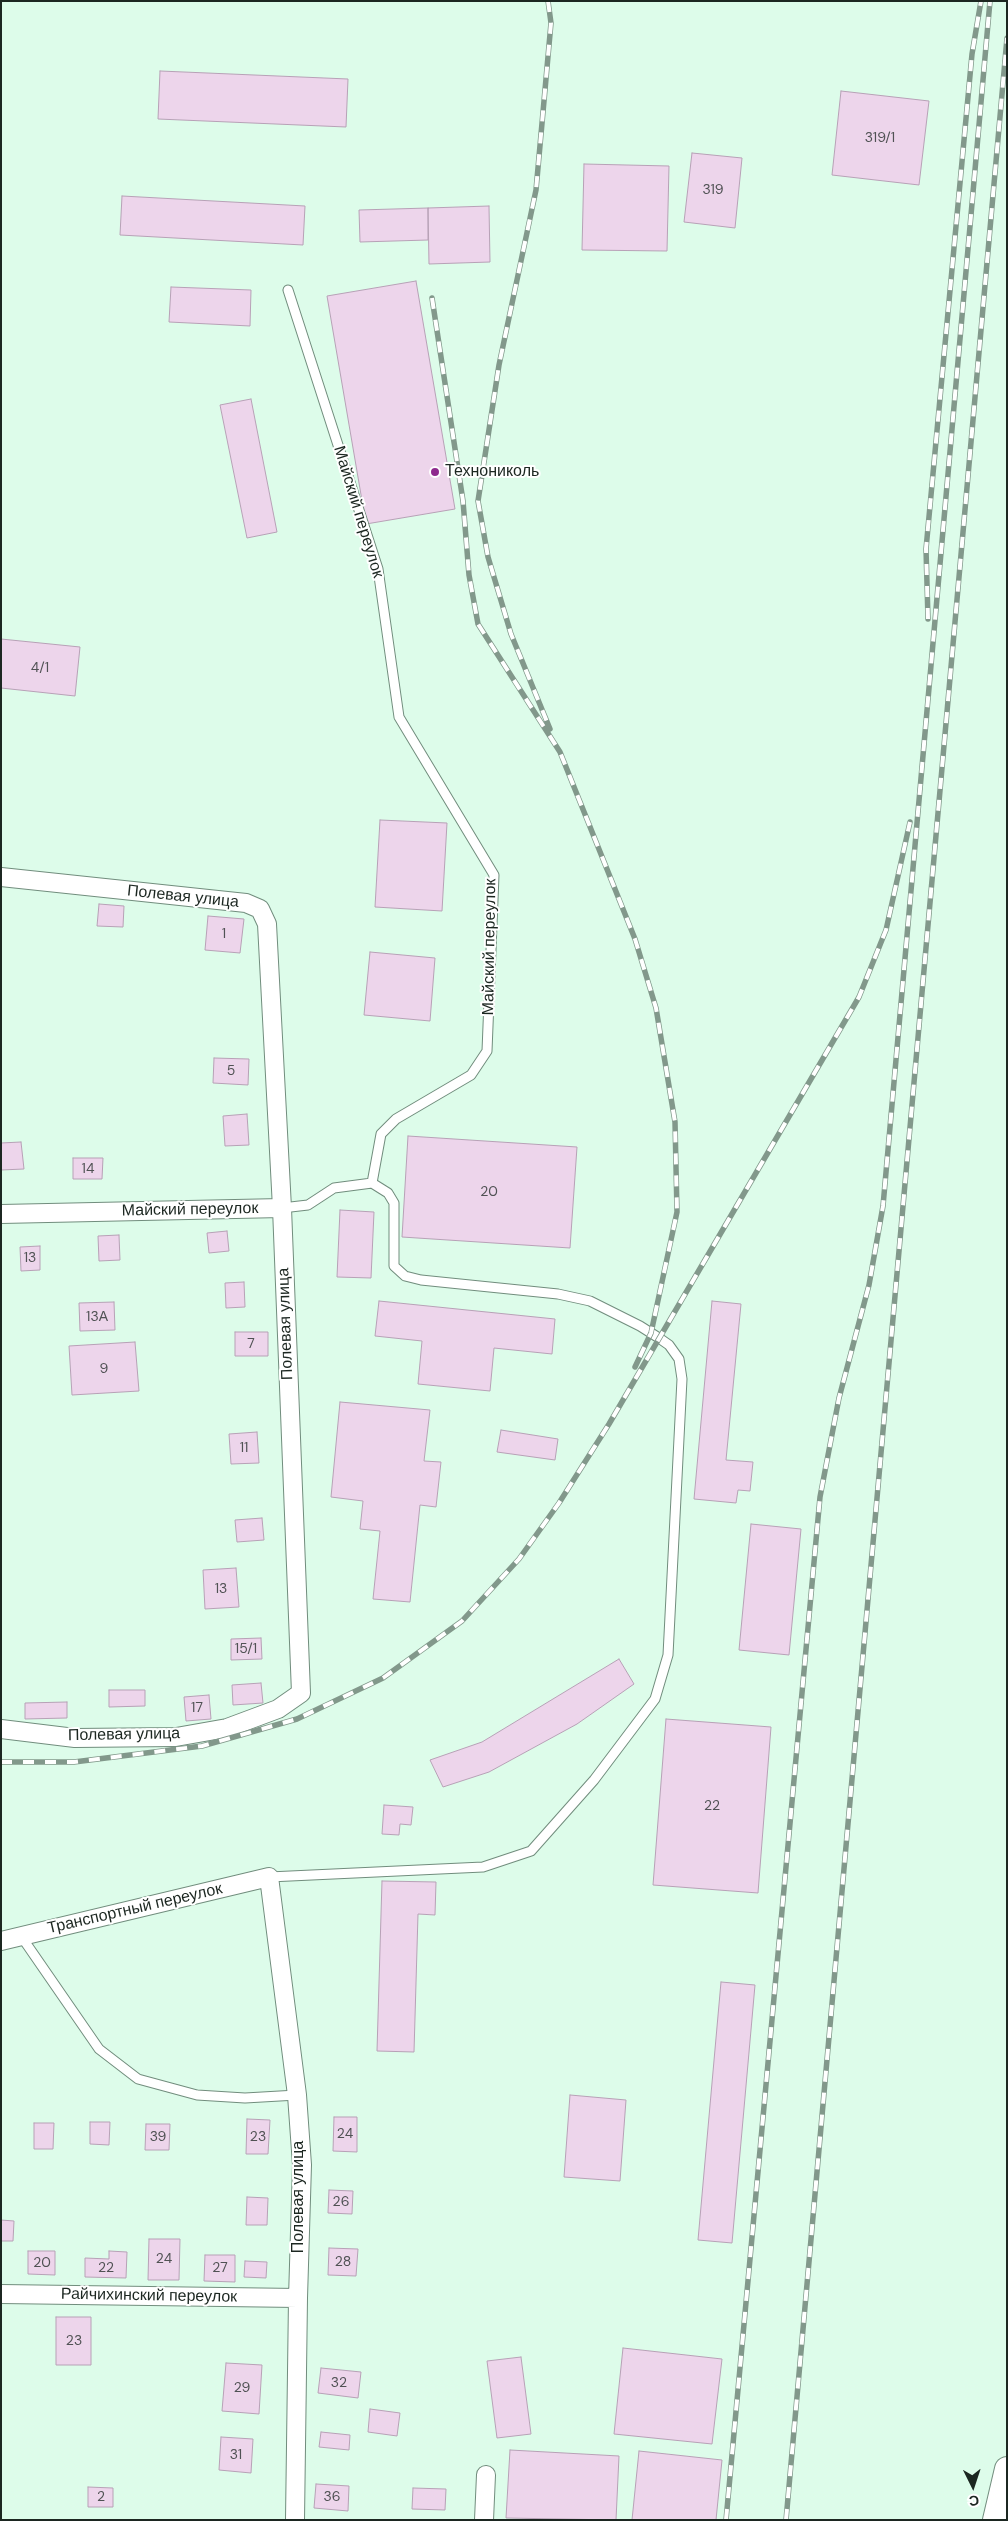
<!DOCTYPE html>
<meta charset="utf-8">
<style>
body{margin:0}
#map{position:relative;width:1008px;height:2521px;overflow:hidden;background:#ddfcea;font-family:"DM Sans",sans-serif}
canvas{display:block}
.frame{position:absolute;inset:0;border:2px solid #1c2721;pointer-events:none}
.north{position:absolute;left:948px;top:2461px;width:50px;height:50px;-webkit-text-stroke:4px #fff;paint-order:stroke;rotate:176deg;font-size:14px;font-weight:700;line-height:20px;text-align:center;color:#1c2721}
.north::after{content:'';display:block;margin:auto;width:18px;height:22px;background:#1c2721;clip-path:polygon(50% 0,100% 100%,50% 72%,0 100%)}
</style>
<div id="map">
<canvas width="1008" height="2521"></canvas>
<div class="frame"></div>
<div class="north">С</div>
</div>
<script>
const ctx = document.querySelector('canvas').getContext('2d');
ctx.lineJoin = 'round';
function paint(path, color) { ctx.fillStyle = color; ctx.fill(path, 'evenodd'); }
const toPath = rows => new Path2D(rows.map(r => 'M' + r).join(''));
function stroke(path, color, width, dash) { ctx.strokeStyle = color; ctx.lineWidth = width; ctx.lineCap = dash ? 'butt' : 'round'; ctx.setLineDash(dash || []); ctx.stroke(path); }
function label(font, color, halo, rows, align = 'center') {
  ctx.font = font + ' "DM Sans",sans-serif'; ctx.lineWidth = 4; ctx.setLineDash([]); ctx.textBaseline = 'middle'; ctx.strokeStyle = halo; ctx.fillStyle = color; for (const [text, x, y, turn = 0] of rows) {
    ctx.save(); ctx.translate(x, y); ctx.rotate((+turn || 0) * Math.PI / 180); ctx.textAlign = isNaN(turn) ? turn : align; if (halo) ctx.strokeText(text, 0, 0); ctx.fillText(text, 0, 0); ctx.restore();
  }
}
const building = toPath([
 [160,71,348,79,346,127,158,119,160,71],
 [841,91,929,101,919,185,832,175,841,91],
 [692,153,742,158,735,228,684,222,692,153],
 [584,164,669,166,667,251,582,250,584,164],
 [122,196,305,206,303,245,120,235,122,196],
 [489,206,490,262,429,264,428,208,489,206],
 [428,208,428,240,360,242,359,210,428,208],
 [416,281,455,509,366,524,327,296,416,281],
 [171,287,251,290,250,326,169,322,171,287],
 [251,399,277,532,247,538,220,405,251,399],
 [1,639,80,647,75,696,1,688,1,639],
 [380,820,447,823,442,911,375,907,380,820],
 [99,904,124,906,123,927,97,926,99,904],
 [208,916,244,919,240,953,205,950,208,916],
 [370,952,435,958,430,1021,364,1015,370,952],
 [214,1058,249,1059,248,1085,213,1083,214,1058],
 [247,1114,249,1145,225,1146,223,1116,247,1114],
 [408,1136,577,1147,570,1248,402,1237,408,1136],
 [21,1142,24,1169,1,1170,1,1143,21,1142],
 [73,1158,103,1158,102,1179,73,1179,73,1158],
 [340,1210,374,1212,371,1278,337,1277,340,1210],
 [227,1231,229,1251,209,1253,207,1233,227,1231],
 [119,1235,120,1260,99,1261,98,1236,119,1235],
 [40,1246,40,1270,21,1271,20,1247,40,1246],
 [244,1282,245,1307,226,1308,225,1283,244,1282],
 [379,1301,555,1319,552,1354,494,1348,490,1391,418,1384,422,1341,375,1336,379,1301],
 [712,1301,741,1304,726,1460,753,1462,750,1491,738,1490,736,1503,694,1499,712,1301],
 [114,1302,115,1330,80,1331,79,1303,114,1302],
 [235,1332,268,1332,268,1356,235,1356,235,1332],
 [135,1342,139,1391,72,1395,69,1346,135,1342],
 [340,1402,430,1410,424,1461,441,1462,436,1507,420,1505,410,1602,373,1599,380,1531,360,1529,363,1501,331,1497,340,1402],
 [501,1430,558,1439,555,1460,497,1452,501,1430],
 [257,1432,259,1463,231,1464,229,1434,257,1432],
 [262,1518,264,1540,237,1542,235,1520,262,1518],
 [751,1524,801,1529,789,1655,739,1650,751,1524],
 [236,1568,239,1607,205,1609,203,1570,236,1568],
 [261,1638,262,1659,231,1660,231,1639,261,1638],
 [619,1659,634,1684,577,1724,489,1772,443,1787,430,1760,482,1742,619,1659],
 [261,1683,263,1703,233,1705,232,1685,261,1683],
 [109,1690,145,1690,145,1706,109,1707,109,1690],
 [209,1695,211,1719,186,1721,184,1697,209,1695],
 [67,1702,67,1718,25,1719,25,1703,67,1702],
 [666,1719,771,1727,758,1893,653,1885,666,1719],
 [384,1805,413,1807,411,1825,400,1824,399,1835,382,1834,384,1805],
 [382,1881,436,1882,435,1915,418,1914,414,2052,377,2051,382,1881],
 [721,1982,755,1985,732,2243,698,2240,721,1982],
 [570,2095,626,2100,620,2181,564,2177,570,2095],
 [334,2117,357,2117,357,2152,333,2151,334,2117],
 [247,2119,270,2120,268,2154,246,2154,247,2119],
 [90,2122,110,2122,109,2145,90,2144,90,2122],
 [34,2123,54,2123,53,2149,34,2149,34,2123],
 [146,2124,170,2124,169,2150,145,2150,146,2124],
 [329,2190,353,2191,352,2214,328,2213,329,2190],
 [247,2197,268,2198,267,2225,246,2225,247,2197],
 [1,2220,14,2221,13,2241,1,2241,1,2220],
 [149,2239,180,2239,179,2280,148,2280,149,2239],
 [329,2248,358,2249,356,2276,328,2275,329,2248],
 [28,2251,55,2251,55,2275,28,2274,28,2251],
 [109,2251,127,2252,126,2278,85,2277,85,2258,109,2259,109,2251],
 [205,2255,235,2255,235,2282,204,2281,205,2255],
 [245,2261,267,2262,266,2278,244,2277,245,2261],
 [56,2317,91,2317,91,2365,56,2365,56,2317],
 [623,2348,722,2359,712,2444,614,2434,623,2348],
 [521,2357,531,2434,497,2438,487,2361,521,2357],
 [226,2363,262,2365,259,2414,222,2411,226,2363],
 [321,2368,361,2372,358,2398,318,2393,321,2368],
 [370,2409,400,2413,397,2436,368,2432,370,2409],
 [321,2432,350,2435,349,2450,319,2447,321,2432],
 [221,2437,253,2439,251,2473,219,2470,221,2437],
 [510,2450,619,2456,616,2520,506,2518,510,2450],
 [639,2451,722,2460,716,2520,632,2520,639,2451],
 [316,2484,349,2486,348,2511,314,2508,316,2484],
 [88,2487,113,2488,113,2507,88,2507,88,2487],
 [413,2488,446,2489,445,2510,412,2509,413,2488]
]);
paint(building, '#edd5eb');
stroke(building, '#b7a1b6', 1);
const service = toPath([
 [282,1208,308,1205,334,1188,372,1183,381,1134,396,1119,471,1075,487,1051,494,875,399,717,378,569,288,290],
 [269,1877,483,1867,531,1851,594,1780,655,1699,668,1655,682,1379,679,1359,669,1345,659,1338,640,1326,590,1301,558,1294,421,1280,405,1276,394,1266,394,1203,388,1193,372,1183],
 [21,1936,99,2049,138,2079,197,2095,245,2098,297,2095]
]);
const minor = toPath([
 [1,877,246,903,260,909,267,924,282,1208,301,1693,278,1709,227,1728,176,1737,75,1738,1,1729],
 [1,1214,282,1208],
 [1,1941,269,1877,297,2095,302,2165,298,2298,295,2520],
 [1,2294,298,2298],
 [484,2520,486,2475]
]);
const secondary = toPath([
 [995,2520,1007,2469]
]);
stroke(service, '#718d7d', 11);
stroke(minor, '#718d7d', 20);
stroke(secondary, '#718d7d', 26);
stroke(service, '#fff', 9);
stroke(minor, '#fff', 18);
stroke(secondary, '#fff', 24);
const rail = toPath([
 [548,1,551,23,536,190,499,365,478,501,488,557,511,634,550,729],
 [432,298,463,501,469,575,478,624,560,752,635,939,656,1008,675,1122,677,1212,651,1333,635,1367],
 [928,619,926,549,972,54,981,1],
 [1,1762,74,1762,202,1746,297,1719,383,1678,462,1621,519,1559,559,1503,609,1424,859,997,886,930,910,822],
 [726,2520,820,1497,839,1398,869,1285,883,1206,990,1],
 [786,2520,1007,38]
]);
stroke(rail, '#82988b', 5.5);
stroke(rail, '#fff', 4, [11]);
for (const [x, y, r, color] of [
 [435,472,5,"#8e288d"]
]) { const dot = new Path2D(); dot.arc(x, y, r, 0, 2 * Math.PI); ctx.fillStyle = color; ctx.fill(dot); stroke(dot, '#fff', 2); }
label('14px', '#505254', null, [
 ["319/1",880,138],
 ["319",713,190],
 ["4/1",40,668],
 ["1",224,934],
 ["5",231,1071],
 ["14",88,1169],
 ["20",489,1192],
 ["13",30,1258],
 ["13А",97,1317],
 ["7",251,1344],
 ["9",104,1369],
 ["11",244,1448],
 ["13",221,1589],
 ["15/1",246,1649],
 ["17",197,1708],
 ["22",712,1806],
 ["24",345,2134],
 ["39",158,2137],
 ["23",258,2137],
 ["26",341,2202],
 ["24",164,2259],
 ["28",343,2262],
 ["20",42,2263],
 ["22",106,2268],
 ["27",220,2268],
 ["23",74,2341],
 ["32",339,2383],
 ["29",242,2388],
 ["31",236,2455],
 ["2",101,2497],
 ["36",332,2497]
]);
label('16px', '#1c2721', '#fff', [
 ["Технониколь",445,472]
], 'left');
label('16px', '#1c2721', '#fff', [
 ["Майский переулок",358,512,73],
 ["Полевая улица",183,897,6],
 ["Майский переулок",490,947,-89],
 ["Майский переулок",190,1210,-1],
 ["Полевая улица",286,1324,-92],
 ["Полевая улица",124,1735,-1],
 ["Транспортный переулок",135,1909,-13],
 ["Полевая улица",299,2197,-90],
 ["Райчихинский переулок",149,2296,1]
]);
</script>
